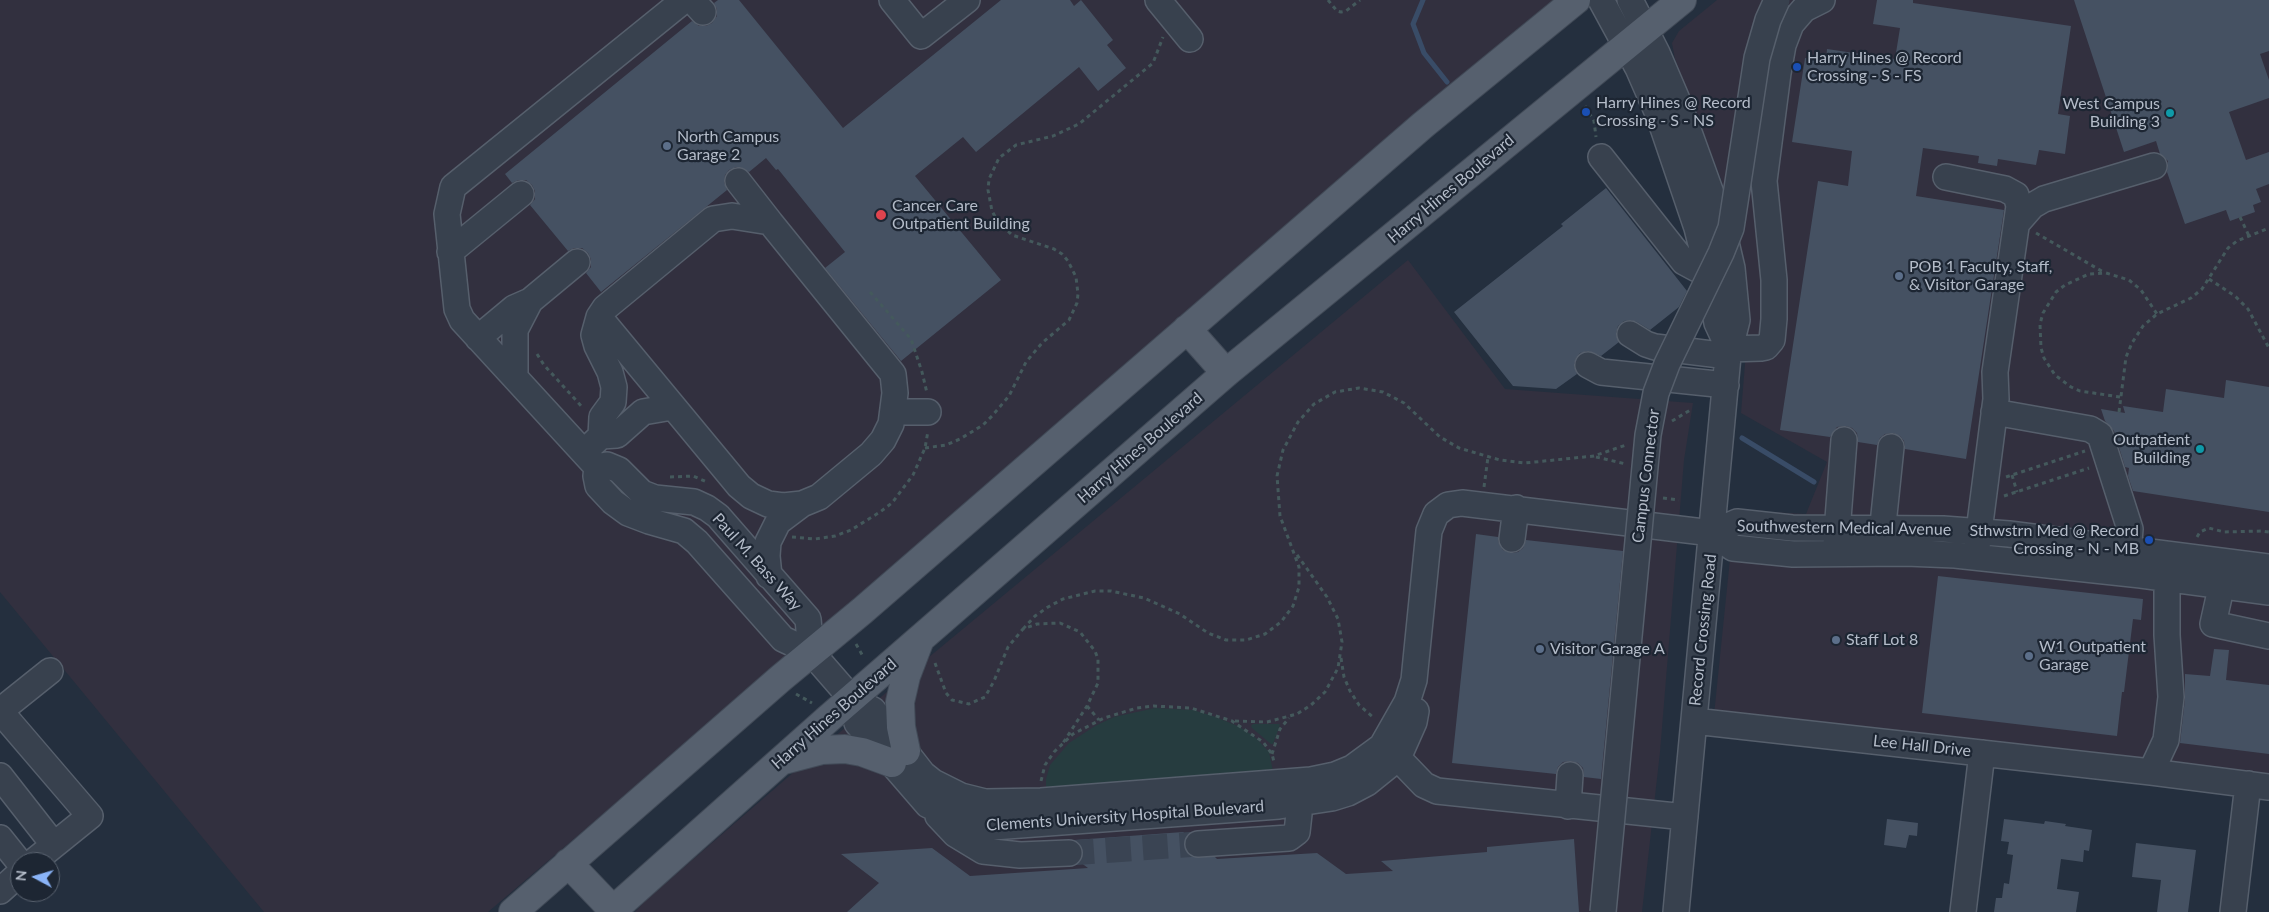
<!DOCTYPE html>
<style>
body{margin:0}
#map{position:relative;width:2269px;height:912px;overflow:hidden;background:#242f3e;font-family:Lato,sans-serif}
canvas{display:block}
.north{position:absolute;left:10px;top:852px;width:50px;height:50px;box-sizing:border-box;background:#1d2633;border:1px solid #59626f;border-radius:50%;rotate:276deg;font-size:14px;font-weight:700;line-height:20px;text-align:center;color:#b4bcc9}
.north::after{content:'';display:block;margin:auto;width:18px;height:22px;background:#8ab4f8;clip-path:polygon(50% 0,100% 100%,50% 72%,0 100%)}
</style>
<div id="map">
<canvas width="2269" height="912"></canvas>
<div class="north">N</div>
</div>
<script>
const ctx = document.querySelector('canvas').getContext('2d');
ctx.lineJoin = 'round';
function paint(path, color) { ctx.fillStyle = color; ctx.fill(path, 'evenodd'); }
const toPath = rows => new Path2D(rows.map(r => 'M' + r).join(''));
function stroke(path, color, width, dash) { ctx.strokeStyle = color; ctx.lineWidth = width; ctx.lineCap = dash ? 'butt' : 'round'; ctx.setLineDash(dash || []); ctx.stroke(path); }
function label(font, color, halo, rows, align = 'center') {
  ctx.font = font + ' Lato,sans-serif'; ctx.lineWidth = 4.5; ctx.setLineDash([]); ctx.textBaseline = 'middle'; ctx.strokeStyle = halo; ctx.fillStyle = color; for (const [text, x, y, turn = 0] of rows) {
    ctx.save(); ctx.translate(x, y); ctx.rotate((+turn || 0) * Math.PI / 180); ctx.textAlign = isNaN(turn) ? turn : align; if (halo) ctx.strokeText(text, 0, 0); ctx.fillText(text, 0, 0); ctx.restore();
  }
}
paint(toPath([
 [0,0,1561,0,488,912,264,912,0,592],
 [1717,0,2269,0,2269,779,1714,715,1735,510,1806,514,1827,462,1741,413,1748,327,1739,247,1721,179,1675,59,1672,43,1679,31],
 [1408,260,1505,389,1693,403,1684,460,1660,752,1642,912,635,912,646,900,876,701]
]), '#32303f');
paint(toPath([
 [1155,708,1193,710,1213,716,1240,727,1256,738,1269,752,1274,776,1046,793,1046,779,1050,765,1069,743,1095,726,1114,717],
 [1253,724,1279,724,1280,725,1273,744,1271,744,1252,728,1251,726]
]), '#263c3f');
stroke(toPath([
 [1423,0,1413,24,1424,53,1447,82],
 [1742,438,1814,482]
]), '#394c67', 5);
paint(toPath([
 [718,0,739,0,843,128,1001,0,1070,0,1074,6,1081,0,1113,40,1107,45,1126,68,1098,91,1079,67,976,152,963,137,915,176,1001,280,901,361,825,268,845,252,778,169,776,170,766,158,749,172,743,168,736,167,729,170,725,175,724,182,727,190,601,292,586,273,591,267,591,259,588,253,582,248,574,248,568,251,530,205,535,199,535,191,532,185,526,180,518,180,512,183,505,174,692,21,699,26,706,26,712,23,717,16,717,9,714,3],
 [1877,0,1913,0,1913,3,2071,26,2058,114,2070,116,2065,154,2039,150,2036,165,1998,159,1997,166,1978,163,1979,156,1923,148,1916,196,2004,210,1966,459,1905,449,1904,441,1900,436,1893,433,1885,434,1880,438,1877,445,1858,442,1857,433,1852,428,1846,426,1837,427,1830,437,1780,430,1818,181,1848,186,1852,151,1792,142,1805,58,1826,61,1827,49,1895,59,1900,28,1873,24],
 [2074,0,2269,0,2269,51,2260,54,2269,80,2269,98,2229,112,2246,160,2269,152,2269,184,2256,189,2261,202,2253,205,2255,212,2230,221,2226,210,2185,224,2167,172,2168,161,2160,154,2156,141,2124,152],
 [1606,188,1687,291,1679,307,1650,330,1637,322,1630,320,1624,321,1618,326,1616,333,1619,342,1601,356,1588,351,1580,353,1576,358,1574,365,1577,374,1556,389,1513,386,1454,312,1563,226,1561,224],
 [2226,380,2269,387,2269,512,2133,491,2128,476,2129,468,2125,467,2114,431,2105,421,2101,409,2125,413,2123,406,2163,412,2166,389,2224,398],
 [1476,534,1498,537,1499,544,1503,550,1511,553,1518,552,1523,548,1526,540,1623,551,1601,779,1584,777,1583,768,1578,763,1571,761,1563,762,1558,767,1556,774,1452,763],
 [1938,576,2143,599,2141,620,2133,619,2124,692,2122,692,2117,736,1922,713],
 [2214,649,2229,650,2226,680,2269,685,2269,754,2180,743,2185,699,2185,674,2210,676],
 [1887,819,1918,823,1917,836,1909,835,1906,848,1884,845],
 [2004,819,2044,824,2045,821,2066,824,2065,826,2092,830,2089,851,2084,850,2083,862,2061,859,2057,889,2079,892,2076,912,1994,912,1996,898,2002,898,2004,883,2009,884,2013,855,2007,854,2009,842,2001,841],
 [1183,832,1187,835,1184,844,1186,852,1192,857,1215,857,1217,859,1317,853,1346,874,1393,871,1381,861,1487,852,1487,847,1574,839,1579,912,847,912,879,883,841,854,932,848,970,876,1088,868,1080,862,1083,852,1081,845,1075,840],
 [2136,843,2196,850,2188,912,2157,912,2161,880,2132,877]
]), '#455162');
stroke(toPath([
 [1069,853,1198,844]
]), '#3a4453', 25, [25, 12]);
const minor = toPath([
 [684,0,453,187,447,214,457,309,462,320,597,467,596,476,598,486,613,502,628,513,649,521,684,531,697,542,783,639,811,652,851,698,873,710,923,774,933,782,961,796,985,802,1041,801,1311,780,1335,775,1352,768,1382,746,1407,702,1414,680,1429,531,1436,514,1448,505,1462,503,1712,533,1733,548,1793,554,1906,553,1955,555,2141,575,2269,592],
 [692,0,703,12],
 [892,0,921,36,967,0],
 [1158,0,1190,39],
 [1601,0,1638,68,1659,116,1697,228,1707,268,1717,323,1729,349],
 [1630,0,1657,53,1678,102,1721,221,1732,268,1737,320,1728,356,1676,912],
 [1601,157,1684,262,1697,269,1707,268],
 [1946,177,2005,189,2016,195,2019,206,1995,372,1996,399,1977,547],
 [738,181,770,222],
 [2018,222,2032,206,2044,199,2154,166],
 [450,252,521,194],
 [599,317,739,486,751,496,768,504,783,506,802,504],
 [1630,334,1646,344,1655,347,1728,356],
 [478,338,514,308,530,301,577,262],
 [1729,349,1761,348,1766,347,1772,340,1774,319,1774,280,1764,181,1778,73,1783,45,1791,24,1804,9,1822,0],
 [1588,365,1601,372,1726,385],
 [515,377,515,330,530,301],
 [893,412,928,412],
 [1994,412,2090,429,2100,435,2130,529,2127,566],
 [601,436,617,435,643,412,672,407],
 [584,452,601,436,602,417,613,402,614,387,610,372,597,346,594,335,599,317,605,308,713,219,732,216,770,222,893,374,895,393,891,424,883,440,871,454,819,497,802,504,778,522,768,542,767,556,769,576],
 [597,467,607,465,619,470,642,493,655,498,694,502,707,508,718,516,808,619,811,652],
 [1712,533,1737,522,1792,528,1943,529,2009,534,2269,567],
 [1512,539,1516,508],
 [1881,544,1891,447],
 [1836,545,1844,440],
 [2225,570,2213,624,2269,636],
 [851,698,857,723,928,805,974,825,993,827,1279,806,1332,798,1348,793,1367,783,1398,758,1414,722,1416,711],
 [0,711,90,816,33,862],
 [0,711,50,671],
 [1694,721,2151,772,2269,787],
 [1384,748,1398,758,1424,785,1437,791,1685,817],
 [2151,772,2166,740,2171,697,2167,635,2167,579],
 [0,776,54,845],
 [1568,806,1570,775],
 [938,816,955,834,983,851,1020,855,1069,853],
 [0,838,20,863],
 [1198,844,1289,838,1297,832,1299,814,1288,791],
 [0,891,20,873],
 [1963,912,1982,753],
 [2233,912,2248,784]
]);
const major = toPath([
 [1187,329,1226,373],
 [906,751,901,727,900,702,906,676,919,642],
 [784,760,822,750,845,749,862,752,892,763],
 [568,863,613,910],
 [513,912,781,678,862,611,1423,125,1576,0],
 [611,912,829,718,1226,373,1682,0]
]);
stroke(minor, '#565f6c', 28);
stroke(major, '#414a57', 30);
stroke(toPath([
 [1328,0,1337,11,1341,12,1346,11,1360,0],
 [1585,106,1594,121,1596,137],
 [2240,217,2249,236],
 [2036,233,2105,273],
 [2209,279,2235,296,2248,309,2269,348],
 [870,292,911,339,922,372,927,393],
 [537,354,544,365,583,408],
 [2120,397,2080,391,2071,387,2055,375,2044,358,2041,348,2040,324,2043,313,2056,292,2065,285,2089,274,2106,273,2129,280,2141,290,2157,314],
 [2119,412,2126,357,2132,343,2143,326,2157,314,2191,298,2202,289,2228,248,2237,241,2269,228],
 [1672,421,1692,409],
 [925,448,946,445,960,439,983,425,992,416,1009,396,1026,362,1042,343,1069,320,1077,303,1078,294,1076,277,1068,261,1062,254,1054,249,1012,235,997,220,992,211,988,190,989,179,999,158,1016,145,1053,136,1079,124,1153,63,1163,37],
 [1596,457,1626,464],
 [2012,475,2017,492],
 [670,477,693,476,707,482],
 [2006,477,2085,451],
 [1484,487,1488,457],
 [2004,496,2089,468],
 [1663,498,1679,500],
 [792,537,815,539,835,536,851,530,880,512,892,503,913,475,925,448,928,431],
 [2197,537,2200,532,2209,528,2224,532,2262,531,2269,532],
 [1023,629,1035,616,1048,607,1063,599,1095,591,1111,591,1144,598,1180,614,1208,633,1226,640,1246,640,1265,634,1281,622,1293,606,1299,587,1299,567,1280,516,1277,476,1283,450,1298,422,1314,404,1335,392,1359,388,1383,392,1404,403,1440,437,1459,448,1500,460,1525,463,1594,456,1626,445],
 [856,644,864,658],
 [1341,658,1344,677,1350,691,1359,705,1374,718],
 [935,663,946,693,952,700,969,704,985,697,994,681,1008,647,1023,629,1037,624,1060,623,1080,632,1095,651,1098,659,1098,683,1087,706,1063,743],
 [796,694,812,703],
 [1087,706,1099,720],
 [1235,721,1267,722,1297,714,1311,705,1325,692,1338,668,1342,642,1338,619,1327,597,1295,552],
 [1272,754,1280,729,1289,718],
 [1041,781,1045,765,1054,752,1073,734,1104,718,1137,708,1154,706,1191,708,1232,721,1263,742,1272,754,1274,762]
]), '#44595c', 3, [4, 4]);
stroke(minor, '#38414e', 25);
stroke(major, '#56606e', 28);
const minorBridge = toPath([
 [1603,912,1648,435,1656,393,1667,364,1721,253,1731,228,1757,58,1768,20,1777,0]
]);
stroke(minorBridge, '#565f6c', 28, []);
stroke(minorBridge, '#38414e', 25);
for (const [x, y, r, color] of [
 [1797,67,5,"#1a4fb4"],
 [1586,112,5,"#1a4fb4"],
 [2170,113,5,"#0f9aa8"],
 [667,146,5,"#5c6f8a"],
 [881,215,6,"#e0444e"],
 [1899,276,5,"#5c6f8a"],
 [2200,449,5,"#0f9aa8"],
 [2149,540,5,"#1a4fb4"],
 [1836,640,5,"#5c6f8a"],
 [1540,649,5,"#5c6f8a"],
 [2029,656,5,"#5c6f8a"]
]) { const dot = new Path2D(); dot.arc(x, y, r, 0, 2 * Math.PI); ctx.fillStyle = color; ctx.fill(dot); stroke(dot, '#1d2633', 2); }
label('16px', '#b4bcc9', '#1d2633', [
 ["Harry Hines @ Record",1807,58],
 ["Crossing - S - FS",1807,76],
 ["Harry Hines @ Record",1596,103],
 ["Crossing - S - NS",1596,121],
 ["West Campus",2160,104,"right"],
 ["Building 3",2160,122,"right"],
 ["North Campus",677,137],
 ["Garage 2",677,155],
 ["Cancer Care",892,206],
 ["Outpatient Building",892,224],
 ["POB 1 Faculty, Staff,",1909,267],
 ["& Visitor Garage",1909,285],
 ["Outpatient",2190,440,"right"],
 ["Building",2190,458,"right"],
 ["Sthwstrn Med @ Record",2139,531,"right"],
 ["Crossing - N - MB",2139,549,"right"],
 ["Staff Lot 8",1846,640],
 ["W1 Outpatient",2039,647],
 ["Garage",2039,665],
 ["Visitor Garage A",1550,649]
], 'left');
label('16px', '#b4bcc9', '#1d2633', [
 ["Harry Hines Boulevard",1451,189,-40],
 ["Harry Hines Boulevard",1140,448,-41],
 ["Campus Connector",1646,476,-83],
 ["Southwestern Medical Avenue",1844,528,1],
 ["Paul M. Bass Way",757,562,48],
 ["Record Crossing Road",1703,630,-84],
 ["Harry Hines Boulevard",834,714,-41],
 ["Lee Hall Drive",1922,746,6],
 ["Clements University Hospital Boulevard",1125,816,-4]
]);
</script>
